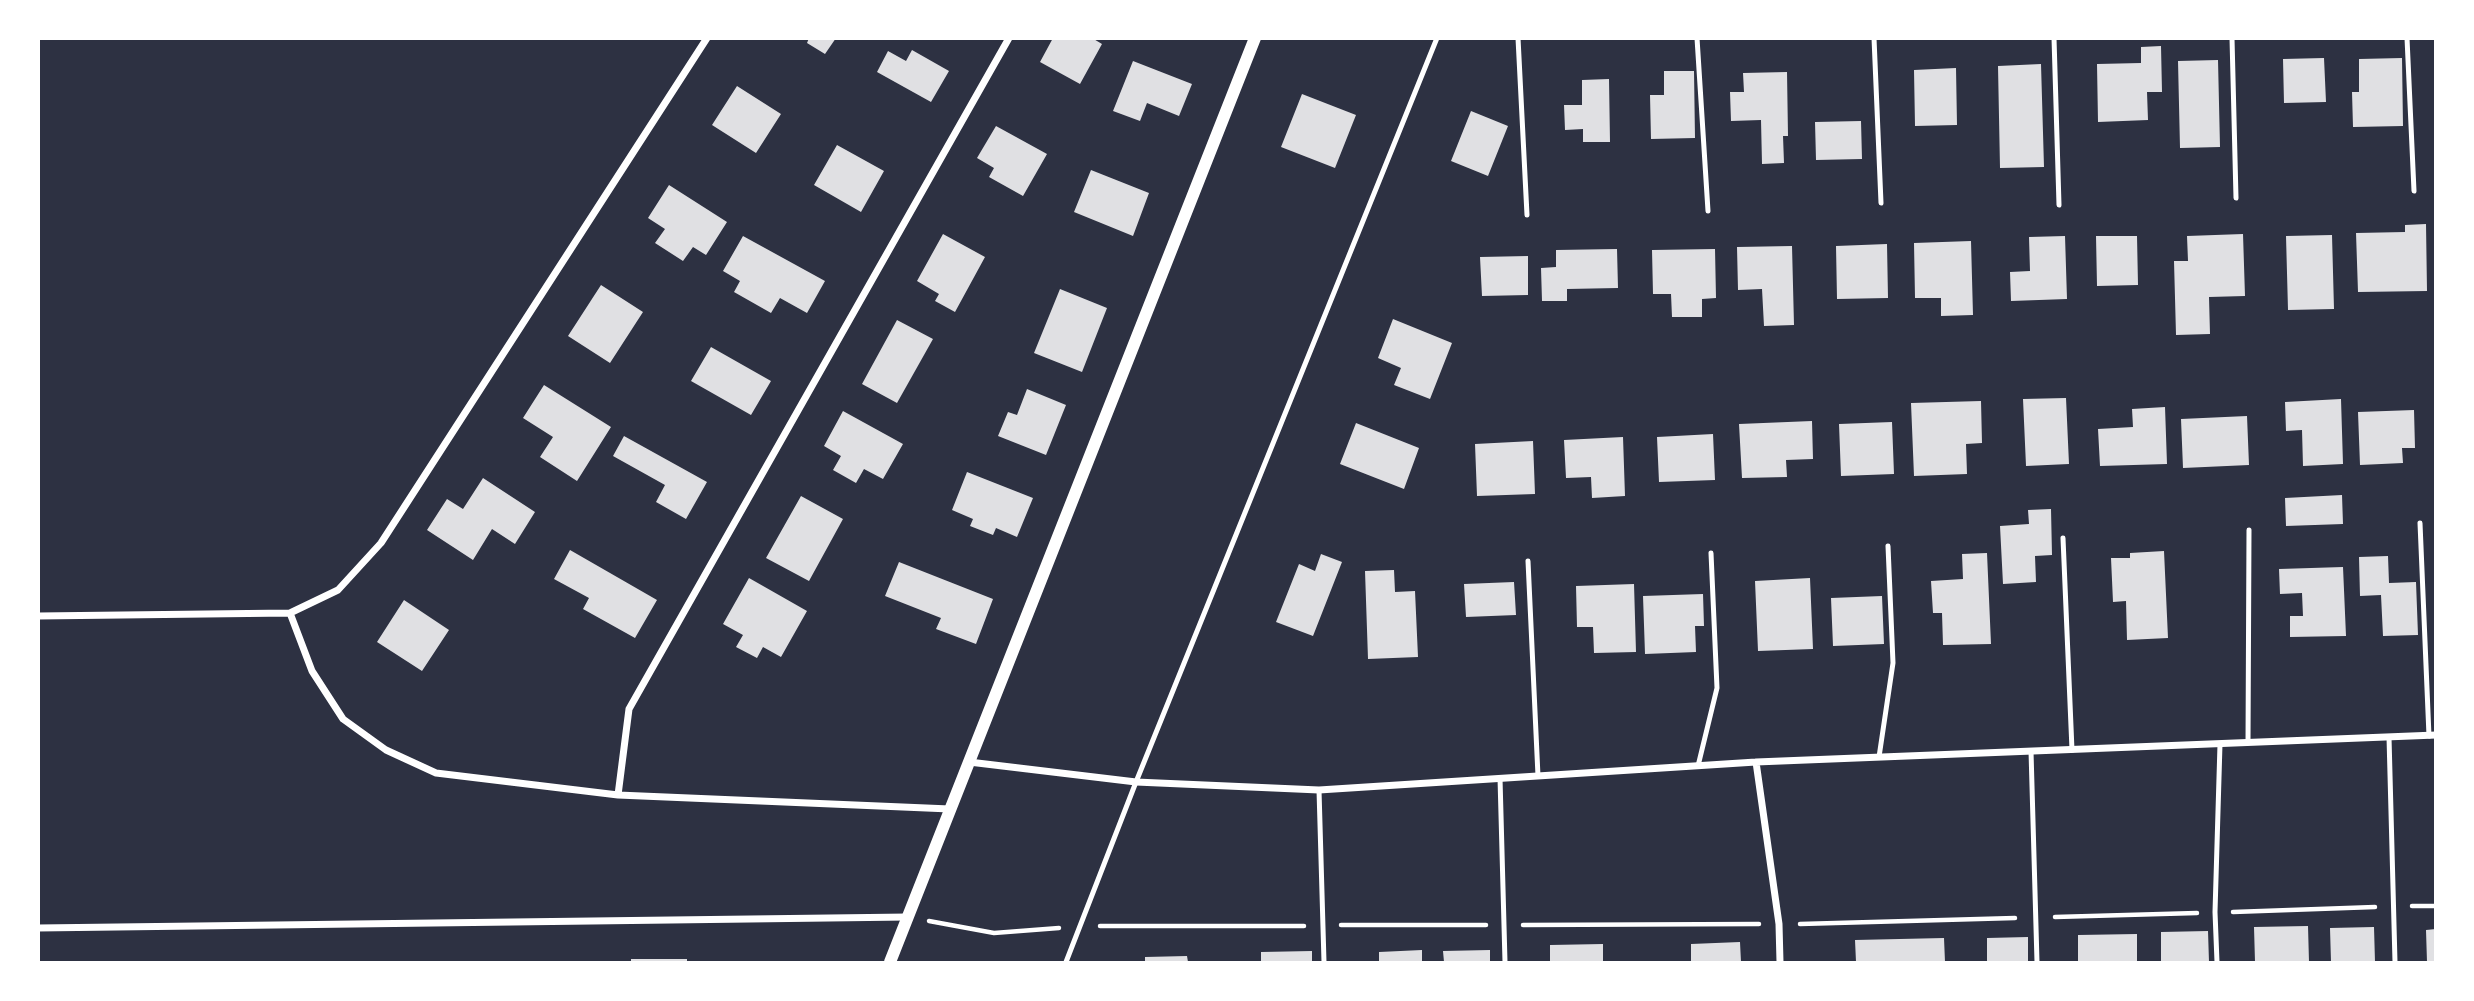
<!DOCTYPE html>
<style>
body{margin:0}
#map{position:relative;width:2474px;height:1001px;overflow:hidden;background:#2d3142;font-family:"Work Sans",sans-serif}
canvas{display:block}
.frame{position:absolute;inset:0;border:40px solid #fff;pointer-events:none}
</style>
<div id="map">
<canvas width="2474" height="1001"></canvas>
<div class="frame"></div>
</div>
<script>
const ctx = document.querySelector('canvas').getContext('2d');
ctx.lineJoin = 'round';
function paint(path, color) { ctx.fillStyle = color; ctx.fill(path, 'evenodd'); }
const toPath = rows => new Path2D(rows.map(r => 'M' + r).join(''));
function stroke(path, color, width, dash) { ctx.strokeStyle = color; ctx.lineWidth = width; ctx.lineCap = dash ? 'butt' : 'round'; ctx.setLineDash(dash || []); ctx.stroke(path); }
paint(toPath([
 [809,38,836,38,825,54,807,43],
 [1053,38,1092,38,1102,44,1080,84,1040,62],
 [2161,46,2162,92,2147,92,2148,120,2098,122,2097,64,2141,63,2141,47],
 [912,50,949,71,931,102,877,72,888,51,906,61],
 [2324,58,2326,102,2284,103,2283,59],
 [2402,58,2403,126,2353,127,2352,92,2359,92,2359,59],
 [2218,60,2220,147,2180,148,2178,61],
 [1133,61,1192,84,1179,116,1147,103,1140,121,1113,111],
 [2041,64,2044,167,2000,168,1998,66],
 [1956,68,1957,125,1915,126,1914,70],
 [1664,71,1694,71,1695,138,1651,139,1650,95,1664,95],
 [1787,72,1788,136,1783,136,1784,163,1762,164,1761,120,1731,121,1730,92,1744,92,1743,73],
 [1609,79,1610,142,1583,142,1583,129,1565,130,1564,105,1582,105,1582,80],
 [737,86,781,114,756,153,712,125],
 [1302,94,1356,115,1335,168,1281,147],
 [1471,111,1508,126,1488,176,1451,161],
 [1861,121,1862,159,1816,160,1815,122],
 [996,126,1047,154,1023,196,989,177,994,168,977,158],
 [837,145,884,171,861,212,814,185],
 [1091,170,1149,193,1133,236,1074,212],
 [669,185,727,222,706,255,693,247,683,261,655,243,665,229,648,218],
 [2426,224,2427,291,2358,292,2356,233,2405,232,2405,225],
 [943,234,985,257,955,312,935,301,939,294,917,281],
 [2243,234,2245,296,2209,297,2210,334,2176,335,2174,261,2188,261,2187,236],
 [2332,235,2334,309,2288,310,2286,236],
 [743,236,825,281,807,313,780,298,771,313,734,292,740,281,723,271],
 [2065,236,2067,299,2011,301,2010,272,2030,271,2029,237],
 [2096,236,2137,236,2138,285,2097,286],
 [1971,241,1973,315,1941,316,1941,298,1915,298,1914,243],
 [1887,244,1888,298,1837,299,1836,246],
 [1792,246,1794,325,1764,326,1762,289,1738,290,1737,247],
 [1617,249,1618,288,1567,289,1567,301,1542,301,1541,268,1556,267,1556,250],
 [1715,249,1716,298,1702,299,1702,317,1672,317,1671,294,1653,294,1652,250],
 [1528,256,1528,295,1482,296,1480,257],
 [601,285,643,312,610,363,568,336],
 [1060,289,1107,308,1082,372,1034,353],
 [1393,319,1452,343,1430,399,1394,385,1401,368,1378,358],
 [897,320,933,339,897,403,862,384],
 [711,347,771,381,751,415,691,381],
 [544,385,611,427,577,481,540,457,553,437,523,418],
 [1027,389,1066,405,1046,455,998,436,1008,412,1017,415],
 [2066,398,2069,464,2026,466,2023,399],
 [2341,399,2343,464,2303,466,2302,430,2286,431,2285,402],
 [1981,401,1982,443,1966,444,1967,474,1914,476,1911,403],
 [2165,407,2167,464,2100,466,2098,429,2133,427,2132,409],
 [2414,410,2415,448,2402,448,2403,463,2360,465,2358,412],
 [843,411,903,444,883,479,864,469,856,483,833,470,841,456,824,446],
 [2247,416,2249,465,2183,468,2181,419],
 [1812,421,1813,459,1786,460,1787,477,1742,478,1739,424],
 [1892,422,1894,474,1841,476,1839,424],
 [1356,423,1419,448,1404,489,1340,464],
 [1713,434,1715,480,1659,482,1657,437],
 [624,436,707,482,686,519,656,502,665,485,613,456],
 [1623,437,1625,496,1592,498,1591,477,1566,478,1564,440],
 [1533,441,1535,494,1477,496,1475,444],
 [967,472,1033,498,1017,537,996,528,993,535,970,526,973,519,952,510],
 [483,478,535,512,515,544,492,529,473,560,427,530,447,499,463,509],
 [2342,495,2343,524,2286,526,2285,498],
 [801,496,843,519,809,581,766,558],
 [2051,509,2052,555,2035,556,2036,582,2003,584,2000,526,2029,524,2028,510],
 [570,550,657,600,635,638,583,609,589,598,554,579],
 [2164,551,2168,638,2127,640,2126,601,2113,602,2111,558,2130,558,2130,553],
 [1987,553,1991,644,1943,645,1942,613,1933,613,1931,581,1963,579,1962,554],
 [1321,554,1342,562,1313,636,1276,622,1299,564,1315,571],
 [2388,556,2389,583,2416,582,2418,635,2383,636,2381,595,2360,596,2359,557],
 [899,562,993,599,976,644,936,629,941,618,885,596],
 [2343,567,2346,636,2290,637,2290,616,2303,616,2302,593,2280,594,2279,569],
 [1394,570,1395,592,1415,591,1418,657,1368,659,1365,571],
 [749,578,807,611,781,657,763,647,757,658,736,647,743,635,723,624],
 [1810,578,1813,649,1758,651,1755,581],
 [1514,582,1516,615,1466,617,1464,584],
 [1634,584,1636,652,1594,653,1593,627,1577,627,1576,586],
 [1703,594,1704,626,1695,626,1696,652,1645,654,1643,596],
 [1882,596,1884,644,1833,646,1831,598],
 [404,600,449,630,422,671,377,642],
 [2308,926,2309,962,2255,962,2254,927],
 [2374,927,2375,962,2331,962,2330,928],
 [2436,929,2436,962,2427,962,2426,930],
 [2208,931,2209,962,2161,962,2161,932],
 [2137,934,2137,962,2078,962,2078,935],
 [2028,937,2028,962,1987,962,1987,938],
 [1944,938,1945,962,1856,962,1855,940],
 [1740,942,1741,962,1691,962,1691,944],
 [1603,944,1603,962,1550,962,1550,945],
 [1422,950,1422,962,1379,962,1379,952],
 [1490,950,1490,962,1444,962,1443,951],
 [1312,951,1312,962,1261,962,1261,952],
 [1187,956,1188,962,1145,962,1145,957],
 [631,959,687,959,687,962,631,962]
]), '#e0e0e3');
stroke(toPath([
 [2412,906,2436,906],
 [2233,912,2375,907],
 [2055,917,2197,913],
 [929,921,994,933,1059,928],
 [1800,924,2015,918],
 [1341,925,1486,925],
 [1523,925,1759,924],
 [1100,926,1304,926]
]), '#fff', 4.5);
stroke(toPath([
 [1518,38,1527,215],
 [1697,38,1708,211],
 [1874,38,1881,203],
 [2054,38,2059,205],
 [2232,38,2236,198],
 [2407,38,2414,191],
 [2420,523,2429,736],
 [2063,538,2072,750],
 [1528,561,1538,776],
 [2389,737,2395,962],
 [2248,743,2249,530],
 [2031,751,2037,962],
 [1879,757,1893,663,1888,546],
 [1698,766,1717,688,1711,553],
 [1500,778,1505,962],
 [1319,790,1324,962],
 [1066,962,1136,782,1437,38],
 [2217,962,2215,912,2220,744]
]), '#fff', 5);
stroke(toPath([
 [290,613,312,671,343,719,386,750,436,773,618,795,950,809],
 [38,616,290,613,338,590,381,543,707,38],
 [969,762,1136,782,1319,790,1756,762,2436,735],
 [1756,762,1779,924,1780,962],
 [618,795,629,709,1009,38],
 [38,928,908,917]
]), '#fff', 7);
stroke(toPath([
 [890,962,1255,38]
]), '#fff', 12);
</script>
